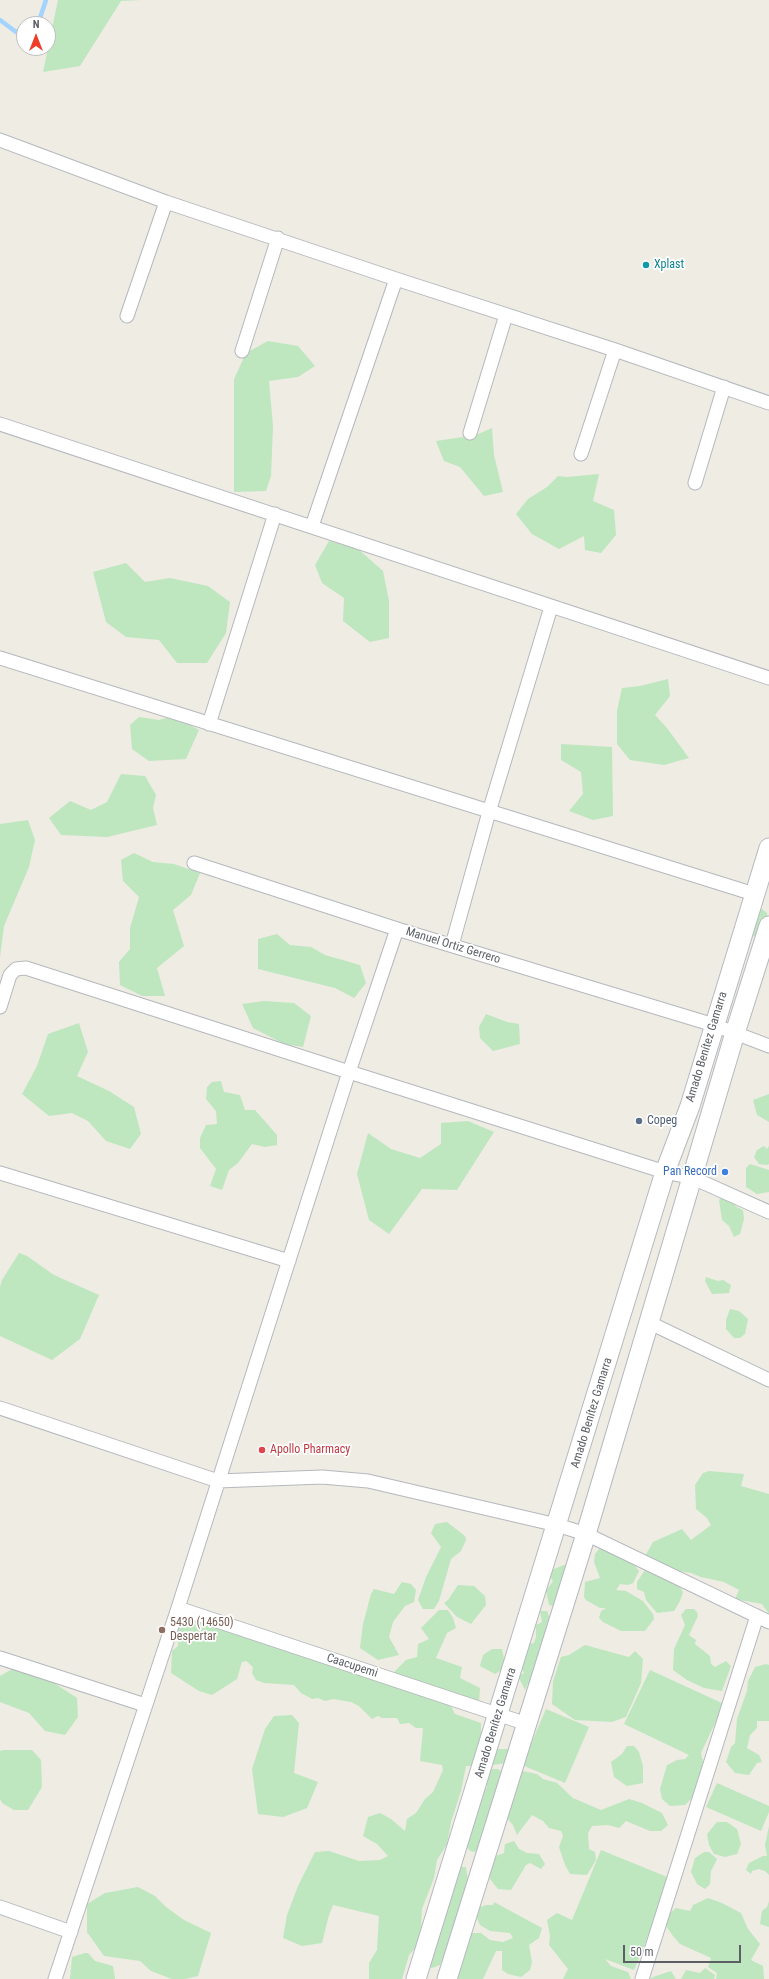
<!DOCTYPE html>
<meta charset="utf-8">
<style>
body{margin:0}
#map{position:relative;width:769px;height:1979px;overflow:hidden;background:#eeece3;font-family:"Roboto Condensed",sans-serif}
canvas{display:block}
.north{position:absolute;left:16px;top:16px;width:40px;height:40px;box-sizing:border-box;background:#fff;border:1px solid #bdbfc1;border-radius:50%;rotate:0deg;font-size:11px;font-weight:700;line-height:16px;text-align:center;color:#5b5f64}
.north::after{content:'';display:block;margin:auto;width:14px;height:18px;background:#ee3d29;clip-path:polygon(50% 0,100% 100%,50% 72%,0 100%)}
.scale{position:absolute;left:623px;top:1945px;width:118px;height:18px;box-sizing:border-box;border:2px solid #5b5f64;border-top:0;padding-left:5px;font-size:12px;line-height:14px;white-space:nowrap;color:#5b5f64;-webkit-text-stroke:3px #fff;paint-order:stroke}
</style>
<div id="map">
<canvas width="769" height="1979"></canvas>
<div class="north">N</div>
<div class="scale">50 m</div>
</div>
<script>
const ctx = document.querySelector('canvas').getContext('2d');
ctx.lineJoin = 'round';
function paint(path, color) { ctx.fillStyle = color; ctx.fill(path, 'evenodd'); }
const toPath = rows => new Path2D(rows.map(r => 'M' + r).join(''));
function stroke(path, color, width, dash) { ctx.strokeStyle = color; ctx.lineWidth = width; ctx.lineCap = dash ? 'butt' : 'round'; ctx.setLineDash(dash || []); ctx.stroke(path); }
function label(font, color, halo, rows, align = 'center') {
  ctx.font = font + ' "Roboto Condensed",sans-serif'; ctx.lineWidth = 3.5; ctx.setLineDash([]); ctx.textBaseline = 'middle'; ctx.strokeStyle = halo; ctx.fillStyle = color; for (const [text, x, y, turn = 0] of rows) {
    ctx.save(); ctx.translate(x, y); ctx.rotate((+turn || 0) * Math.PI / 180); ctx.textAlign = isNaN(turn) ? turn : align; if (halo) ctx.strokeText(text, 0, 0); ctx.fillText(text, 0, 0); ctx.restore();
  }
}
paint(toPath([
 [58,0,141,0,121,1,80,66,43,72],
 [268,341,298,346,315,366,298,377,269,381,273,426,271,476,266,491,234,492,234,379,246,353],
 [492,428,494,455,503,492,484,496,460,467,444,461,436,441,476,435],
 [599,474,593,501,614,510,616,535,601,553,585,550,584,536,559,549,532,534,516,514,528,499,547,487,558,476,567,477],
 [329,541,358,549,383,571,389,601,389,638,370,642,343,621,344,598,322,583,315,565],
 [126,563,145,582,170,578,208,586,230,602,226,633,207,663,177,663,159,640,126,637,106,622,93,572],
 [668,679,670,696,655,715,667,728,689,758,664,765,630,760,617,744,617,711,622,688,640,686],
 [174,716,199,730,186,759,149,761,132,749,130,725,139,717,159,720],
 [561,744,612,747,613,816,593,820,569,811,583,794,581,772,561,760],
 [121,774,145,776,156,795,153,808,157,825,107,837,61,835,49,818,70,801,91,810,107,802],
 [28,820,35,840,29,867,4,926,0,957,0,824],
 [134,853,153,862,174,864,200,873,191,895,173,910,184,946,157,968,165,996,142,996,120,985,119,962,130,949,130,928,139,897,123,881,121,860],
 [762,909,767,913,768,924,760,937,750,936,753,911],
 [277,934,290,945,311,947,325,955,360,965,366,983,354,998,335,988,258,969,258,939],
 [264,1001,294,1003,311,1016,303,1047,284,1044,253,1028,242,1004],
 [486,1014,507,1022,519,1024,520,1044,493,1051,480,1038,479,1027],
 [79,1023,88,1052,77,1076,109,1091,134,1107,141,1134,130,1149,106,1141,88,1121,72,1113,49,1116,22,1094,37,1066,48,1034],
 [221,1081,224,1092,240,1095,245,1110,255,1110,277,1135,277,1145,265,1147,252,1144,238,1163,229,1170,222,1190,210,1186,216,1169,200,1148,200,1138,206,1125,217,1124,216,1111,206,1099,207,1087,212,1082],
 [769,1094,769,1122,757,1115,753,1100],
 [468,1121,494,1132,457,1190,422,1189,389,1234,369,1220,357,1174,368,1133,391,1149,420,1158,441,1144,441,1123],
 [764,1146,767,1149,769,1146,769,1164,767,1165,759,1164,754,1157,757,1150],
 [750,1164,769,1170,769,1192,757,1194,746,1187,746,1168],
 [728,1191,738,1192,735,1206,743,1210,744,1219,740,1234,734,1237,729,1226,722,1220,719,1200],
 [19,1253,27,1256,54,1275,99,1295,80,1339,52,1360,0,1336,0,1287,2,1280],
 [706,1277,718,1281,723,1280,731,1285,729,1293,712,1294,705,1281],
 [730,1309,739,1311,748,1319,745,1334,740,1338,734,1338,726,1329,726,1320],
 [709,1471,744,1474,741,1486,769,1494,769,1614,762,1604,735,1599,739,1590,724,1582,701,1577,691,1573,640,1565,653,1542,682,1529,691,1540,711,1525,707,1518,696,1509,695,1485,703,1473],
 [447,1522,465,1536,466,1540,461,1551,451,1559,439,1601,434,1609,423,1609,418,1600,426,1577,441,1547,431,1533,435,1524],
 [600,1548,629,1558,639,1571,633,1583,628,1585,620,1584,616,1590,626,1591,643,1601,653,1614,654,1619,645,1631,621,1631,603,1622,599,1618,601,1611,606,1608,600,1608,586,1600,584,1597,585,1582,600,1578,594,1562,595,1554],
 [564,1565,567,1566,554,1606,549,1605,546,1591,553,1581,549,1575,554,1569],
 [645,1570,651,1570,677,1582,683,1592,680,1601,674,1611,657,1613,646,1600,644,1592,637,1589,637,1582],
 [402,1582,411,1584,416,1590,414,1602,405,1606,393,1622,389,1637,399,1655,378,1660,360,1648,363,1624,371,1594,374,1589,394,1594],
 [458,1585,474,1586,485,1596,486,1605,471,1624,457,1617,444,1603,448,1600],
 [686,1609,694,1609,697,1612,698,1616,689,1635,696,1640,695,1644,710,1656,711,1664,715,1667,726,1661,731,1666,722,1691,704,1688,687,1680,673,1670,674,1649,685,1625,681,1615],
 [439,1610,448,1610,453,1618,456,1628,447,1633,436,1658,462,1667,460,1678,480,1688,479,1702,402,1680,394,1672,406,1660,417,1657,418,1644,429,1639,421,1628],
 [540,1611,547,1611,550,1619,534,1681,528,1684,525,1690,518,1676,524,1673,520,1666,524,1645,534,1643,536,1637,536,1625,542,1622],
 [184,1616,432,1697,451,1706,455,1714,481,1723,481,1741,473,1766,466,1766,461,1791,451,1822,447,1844,437,1860,434,1878,422,1909,420,1943,409,1955,402,1979,369,1979,369,1963,377,1950,379,1916,333,1905,329,1915,322,1943,302,1946,283,1938,287,1915,298,1886,315,1852,329,1851,359,1861,380,1860,388,1856,377,1844,363,1836,368,1817,380,1813,391,1819,405,1831,407,1819,416,1813,425,1799,433,1792,443,1770,442,1765,420,1761,423,1728,416,1728,409,1723,400,1724,397,1718,382,1718,378,1716,372,1719,359,1706,351,1702,333,1699,325,1701,318,1698,312,1699,301,1693,294,1685,264,1683,256,1680,252,1673,253,1667,246,1661,242,1662,241,1665,237,1679,212,1695,199,1691,171,1673,172,1651,178,1646,177,1621],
 [585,1645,629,1657,635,1651,643,1659,641,1683,626,1717,612,1722,575,1720,552,1704,553,1681,561,1657,569,1655],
 [492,1649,502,1649,504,1659,505,1668,495,1674,480,1666,483,1655],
 [766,1664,769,1665,769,1721,757,1721,757,1728,750,1735,747,1748,759,1755,762,1762,757,1763,749,1775,735,1773,726,1762,731,1747,735,1743,737,1719,747,1691,748,1681,755,1667],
 [14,1668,51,1681,77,1698,78,1717,65,1735,45,1731,29,1713,0,1702,0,1676],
 [650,1670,724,1704,701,1753,703,1762,701,1781,695,1795,685,1805,670,1806,662,1799,660,1789,667,1765,677,1760,685,1759,689,1755,624,1724],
 [546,1709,589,1727,565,1783,522,1765],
 [292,1715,299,1723,294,1773,318,1782,307,1808,283,1817,258,1814,252,1769,265,1729,274,1716],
 [627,1746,634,1746,639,1752,643,1766,643,1783,627,1786,614,1777,611,1762,622,1754],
 [497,1749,508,1749,510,1754,507,1763,492,1765,492,1752],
 [3,1750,32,1750,41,1760,42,1787,28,1810,14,1810,2,1803,0,1799,0,1751],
 [491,1769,498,1769,505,1774,518,1770,537,1774,543,1779,557,1783,573,1798,601,1810,629,1799,642,1803,662,1813,668,1825,661,1831,650,1831,626,1821,619,1828,608,1825,592,1826,588,1833,589,1849,595,1852,596,1860,587,1875,570,1874,565,1865,559,1847,563,1836,561,1831,549,1828,543,1821,532,1815,517,1835,513,1825,506,1817,481,1848,474,1852,470,1851,460,1838,480,1798,487,1787,486,1774],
 [717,1783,769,1806,769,1812,761,1831,706,1807],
 [717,1822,727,1822,737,1829,741,1844,737,1854,725,1857,714,1854,709,1845,707,1834],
 [769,1826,769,1875,765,1871,759,1869,752,1871,751,1874,746,1870,749,1863,763,1856,767,1856,765,1845],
 [514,1841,519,1849,527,1853,539,1854,545,1864,541,1869,530,1863,526,1865,511,1890,498,1889,489,1878,491,1870,496,1856,504,1853,505,1844],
 [601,1850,672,1879,634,1970,605,1959,611,1966,628,1972,631,1979,563,1979,568,1969,549,1945,550,1936,547,1920,557,1913,572,1920],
 [704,1852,709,1852,717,1859,711,1871,710,1884,705,1889,697,1884,691,1872,695,1858],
 [458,1867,466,1867,469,1887,452,1949,444,1955,440,1965,432,1968,425,1967],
 [138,1887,155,1896,166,1907,184,1920,211,1933,198,1976,185,1979,172,1979,151,1971,140,1961,104,1956,87,1932,87,1904,105,1893],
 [708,1898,722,1903,741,1913,748,1929,760,1944,751,1960,763,1966,764,1979,716,1979,717,1973,708,1967,711,1958,680,1944,673,1936,666,1926,666,1916,676,1908,690,1911,693,1905],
 [769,1901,769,1927,760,1924,762,1911,767,1907],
 [494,1902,542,1928,539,1938,529,1945,532,1962,530,1970,521,1977,508,1974,502,1970,502,1951,496,1951,483,1979,456,1979,469,1933,481,1933,490,1940,503,1942,513,1938,510,1933,490,1931,480,1925,475,1914,478,1908,486,1905,493,1905],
 [85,1953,88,1953,95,1961,113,1966,115,1979,70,1979,72,1957],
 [705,1968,715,1975,714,1979,681,1979,686,1970,700,1973],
 [671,1971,676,1979,650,1979,653,1977]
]), '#bee7bf');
stroke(toPath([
 [0,20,16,32,24,28],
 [33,24,39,21,46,0]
]), '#a2d4ff', 4.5);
const minor = toPath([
 [0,140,166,202,396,279,615,350,769,403],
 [127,316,166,202],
 [242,351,278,238],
 [0,424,769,678],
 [470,433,506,315],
 [581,454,615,350],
 [695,483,724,387],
 [312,526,396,279],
 [0,658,754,894],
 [209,724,275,514],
 [194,863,397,929,714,1025,769,1046],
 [452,945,489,812,551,607],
 [0,1007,10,975,16,969,26,968,349,1072,665,1172,693,1178,769,1212],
 [0,1173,289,1261],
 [650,1323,769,1380],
 [0,1408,218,1481,322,1477,368,1481,557,1525,586,1534,769,1622],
 [178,1608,527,1724],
 [0,1658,145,1705],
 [0,1907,71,1932],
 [55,1979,178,1608,349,1072,397,929],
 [642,1979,757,1616]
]);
const secondary = toPath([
 [416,1979,665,1172,690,1106,769,848],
 [447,1979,586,1534,735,1033,769,926]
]);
stroke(minor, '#b5b8bd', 15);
stroke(secondary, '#b6b9bf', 21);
stroke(minor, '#fff', 13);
stroke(secondary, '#fff', 19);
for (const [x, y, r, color] of [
 [646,265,4,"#0f9aa8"],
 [639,1121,4,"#5c6f8a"],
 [725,1172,4,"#3f7fe0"],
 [262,1450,4,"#e0444e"],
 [162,1630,4,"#8d6e63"]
]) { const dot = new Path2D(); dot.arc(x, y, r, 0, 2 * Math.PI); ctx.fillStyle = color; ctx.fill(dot); stroke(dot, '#fff', 1.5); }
label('12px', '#0d838f', '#fff', [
 ["Xplast",654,265]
], 'left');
label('12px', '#5b5f64', '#fff', [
 ["Manuel Ortiz Gerrero",453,946,17],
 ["Amado Benítez Gamarra",707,1047,-73],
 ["Amado Benítez Gamarra",592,1413,-73],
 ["Caacupemi",352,1666,18],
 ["Amado Benítez Gamarra",496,1723,-73]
]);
label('12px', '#4e5e75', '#fff', [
 ["Copeg",647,1121]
], 'left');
label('12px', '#366cbe', '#fff', [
 ["Pan Record",717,1172]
], 'right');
label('12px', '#be3a42', '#fff', [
 ["Apollo Pharmacy",270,1450]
], 'left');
label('12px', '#785e54', '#fff', [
 ["5430 (14650)",170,1623],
 ["Despertar",170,1637]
], 'left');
</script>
